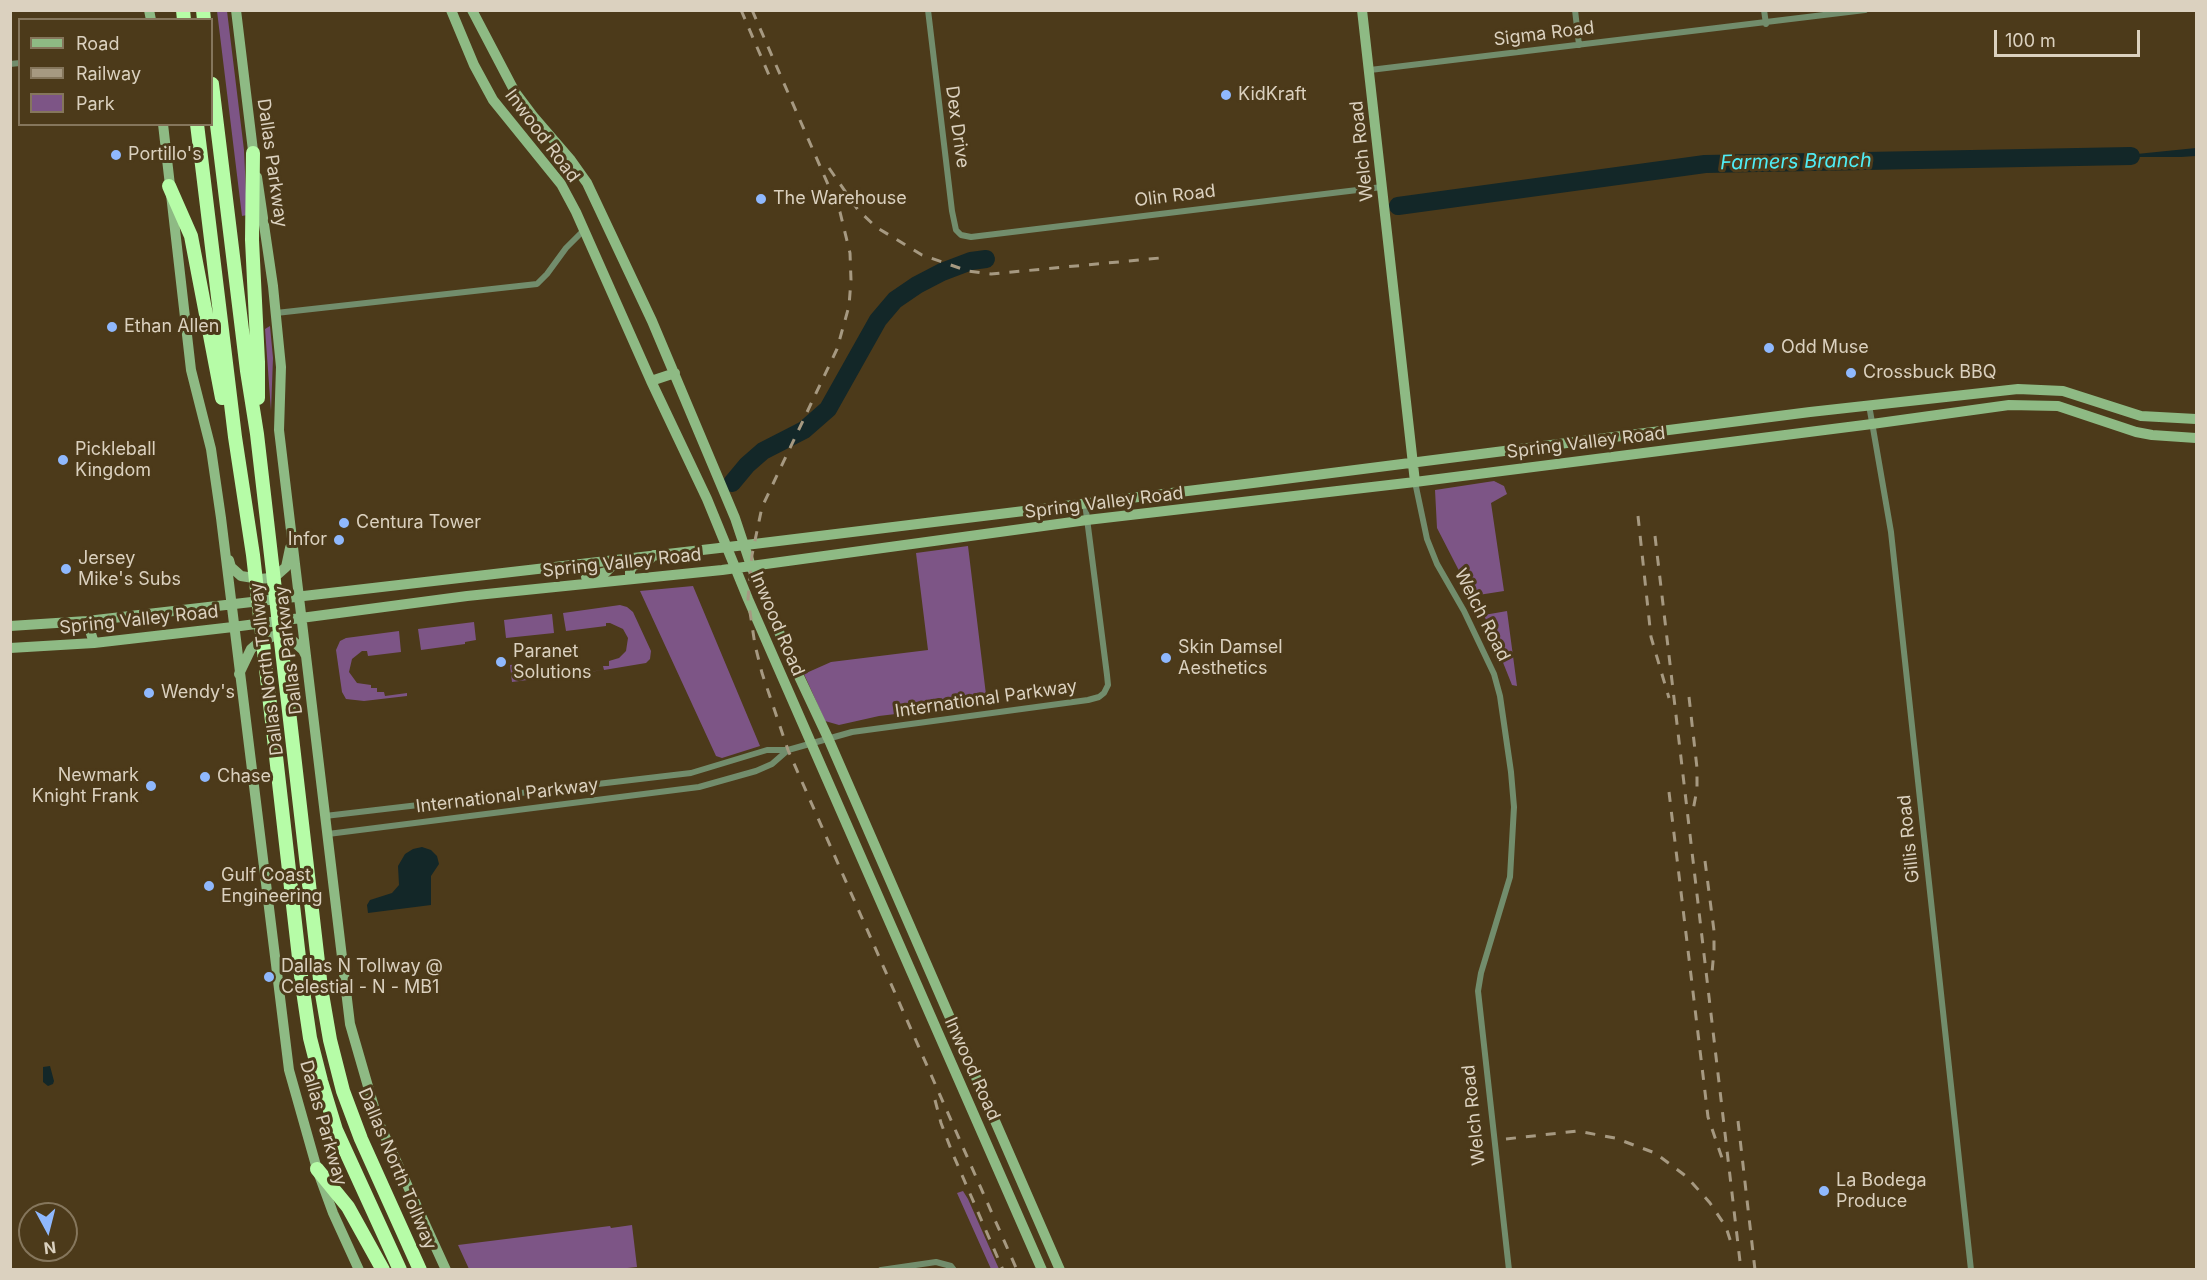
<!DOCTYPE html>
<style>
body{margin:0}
#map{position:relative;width:2207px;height:1280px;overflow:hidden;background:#4c3a1a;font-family:Inter,sans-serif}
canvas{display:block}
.frame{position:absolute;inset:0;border:12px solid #dbd1bf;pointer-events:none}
.legend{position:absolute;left:18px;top:18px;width:195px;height:108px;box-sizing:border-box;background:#4c3a1a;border:2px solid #85765c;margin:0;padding:8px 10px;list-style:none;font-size:18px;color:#dbd1bf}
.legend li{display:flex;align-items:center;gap:12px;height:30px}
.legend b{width:30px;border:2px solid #85765c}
.north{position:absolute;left:18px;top:1202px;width:60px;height:60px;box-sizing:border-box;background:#4c3a1a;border:2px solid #85765c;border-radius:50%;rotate:173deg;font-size:16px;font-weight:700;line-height:24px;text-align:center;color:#dbd1bf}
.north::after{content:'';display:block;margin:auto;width:21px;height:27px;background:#8fb8fd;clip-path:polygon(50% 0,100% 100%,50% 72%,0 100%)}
.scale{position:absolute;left:1994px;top:30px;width:146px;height:27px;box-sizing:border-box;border:3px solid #dbd1bf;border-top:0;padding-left:8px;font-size:18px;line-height:21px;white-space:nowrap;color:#dbd1bf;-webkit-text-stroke:4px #4c3a1a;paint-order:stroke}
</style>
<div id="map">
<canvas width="2207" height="1280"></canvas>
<div class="frame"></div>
<ul class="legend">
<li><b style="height:8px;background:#8eba84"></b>Road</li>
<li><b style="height:8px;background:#a69981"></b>Railway</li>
<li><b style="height:16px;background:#7d5586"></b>Park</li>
</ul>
<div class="north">N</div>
<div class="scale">100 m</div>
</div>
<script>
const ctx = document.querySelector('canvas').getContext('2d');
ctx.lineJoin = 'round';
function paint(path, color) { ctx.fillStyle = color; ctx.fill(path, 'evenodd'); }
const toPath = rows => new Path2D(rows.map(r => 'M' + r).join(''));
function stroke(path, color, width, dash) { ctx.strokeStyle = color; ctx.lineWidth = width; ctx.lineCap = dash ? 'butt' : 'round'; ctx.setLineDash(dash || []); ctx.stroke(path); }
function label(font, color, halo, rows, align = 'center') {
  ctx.font = font + ' Inter,sans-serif'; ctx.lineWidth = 6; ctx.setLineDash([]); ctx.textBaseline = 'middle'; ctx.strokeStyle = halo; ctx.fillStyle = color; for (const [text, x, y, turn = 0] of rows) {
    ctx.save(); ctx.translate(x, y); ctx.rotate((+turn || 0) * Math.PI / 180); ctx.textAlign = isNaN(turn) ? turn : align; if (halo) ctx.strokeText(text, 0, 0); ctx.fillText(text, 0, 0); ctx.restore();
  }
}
paint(toPath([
 [217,11,227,11,244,150,247,215,242,216],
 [270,326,273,358,271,411,265,329],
 [1494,481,1504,486,1507,494,1491,503,1504,591,1472,596,1437,528,1435,490],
 [968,546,987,703,879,716,839,725,825,721,804,674,831,662,928,650,916,553],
 [693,586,760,746,722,758,716,756,640,591],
 [620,605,627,607,633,612,651,651,650,659,646,663,604,670,512,682,510,665,520,664,521,670,527,670,528,675,534,675,535,678,604,670,603,666,609,666,609,661,619,658,626,651,628,638,623,629,610,623,606,623,606,626,566,631,563,613],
 [1507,611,1517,686,1512,685,1484,615],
 [552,614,554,633,506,638,504,620],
 [474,622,476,640,465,642,465,644,421,650,418,629],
 [399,631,401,652,368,656,367,651,362,651,352,659,349,672,357,683,371,685,371,688,377,688,377,692,384,692,385,696,407,693,407,696,364,701,346,699,342,692,336,650,340,641,346,638],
 [963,1191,968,1199,999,1269,991,1269,957,1193],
 [632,1225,637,1267,618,1269,469,1269,458,1245,610,1226,611,1228]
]), '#7d5586');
paint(toPath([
 [2196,148,2196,156,2181,157,2107,157],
 [422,847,431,850,437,856,439,864,431,876,431,905,368,913,367,905,370,900,392,893,399,885,398,866,405,854,413,849],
 [50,1066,54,1081,53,1084,48,1086,43,1082,43,1067]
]), '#132728');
stroke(toPath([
 [1398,206,1705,164,2131,156],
 [732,483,747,465,763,451,804,430,828,409,878,320,895,300,917,285,942,272,971,261,986,259]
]), '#132728', 18);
stroke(toPath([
 [928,10,952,211,956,230,961,235,971,237,1382,187],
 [1575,10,1579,45],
 [1764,10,1766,24],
 [10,64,20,63],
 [1370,70,1865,10],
 [276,313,537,284,547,274,566,248,584,230],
 [1869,405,1891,532,1971,1270],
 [1415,482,1427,539,1437,564,1464,611,1494,674,1500,696,1511,772,1514,807,1510,877,1481,973,1478,991,1509,1270],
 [325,816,691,773,767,750,788,750,852,732,1088,700,1099,697,1104,693,1108,685,1107,675,1085,503],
 [328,834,699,787,756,771,772,764,788,750],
 [881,1270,936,1262,951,1266,954,1270]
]), '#728d6c', 6);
stroke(toPath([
 [149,10,151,20],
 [236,10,254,159],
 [451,10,474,65,493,100,561,184,576,212,651,381,707,499,748,599,1042,1270],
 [472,10,515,92,533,116,570,159,587,183,652,321,735,518,751,566,788,653,828,738,1060,1270],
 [1362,10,1415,482],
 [163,124,191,370,211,449,221,518,289,1070,317,1169,333,1213,359,1270],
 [257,177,273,286,281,367,279,430,350,1024,378,1121,446,1270],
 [651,381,675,373],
 [229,560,231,567,241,576,260,579,270,578,277,575,286,567,290,548],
 [586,577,606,572,612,566,613,560],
 [630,578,630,571,633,566,646,563,654,555],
 [87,621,94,643],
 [10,626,87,621,754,544,1253,483,1810,412,2018,389,2063,391,2141,416,2196,419],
 [10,648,94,643,233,627,467,596,722,570,1087,520,1415,482,1872,424,2009,405,2058,406,2136,432,2152,435,2196,438],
 [239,674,251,649,259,642,274,636,286,637,293,641,303,650,306,656]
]), '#8eba84', 10);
stroke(toPath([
 [183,10,184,20],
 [203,10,204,20],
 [212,84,247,371,257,434,321,988,330,1040,343,1091,361,1139,420,1270],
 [197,124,235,437,253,555,302,984,310,1038,321,1081,336,1130,400,1270],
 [253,153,252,240,258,362,258,398],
 [169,186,191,236,222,398],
 [317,1169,348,1207,383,1270]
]), '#b6fca7', 14);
stroke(toPath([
 [741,10,772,82],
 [752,10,840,212,850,253,851,280,849,306,837,349,762,507,752,555,748,599,755,645,762,673,788,750,1017,1270],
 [829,168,858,210,876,227,922,255,968,271,991,274,1160,258],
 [1638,516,1651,637,1669,698],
 [1655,536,1741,1270],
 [1689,697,1697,768,1697,789,1692,816],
 [1669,792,1708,1117,1723,1161],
 [1705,861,1714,931,1714,950,1712,973],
 [935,1100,941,1123,952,1152,1003,1270],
 [1738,1121,1755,1270],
 [1506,1139,1577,1131,1615,1138,1655,1153,1687,1177,1710,1203,1726,1227,1733,1249]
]), '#a69981', 3, [10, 10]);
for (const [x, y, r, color] of [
 [1226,95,6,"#8fb8fd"],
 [116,155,6,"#8fb8fd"],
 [761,199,6,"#8fb8fd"],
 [112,327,6,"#8fb8fd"],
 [1769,348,6,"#8fb8fd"],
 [1851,373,6,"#8fb8fd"],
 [63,460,6,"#8fb8fd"],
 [344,523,6,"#8fb8fd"],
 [339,540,6,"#8fb8fd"],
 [66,569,6,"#8fb8fd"],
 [1166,658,6,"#8fb8fd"],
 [501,662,6,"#8fb8fd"],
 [149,693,6,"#8fb8fd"],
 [205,777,6,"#8fb8fd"],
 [151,786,6,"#8fb8fd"],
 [209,886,6,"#8fb8fd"],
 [269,977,6,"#8fb8fd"],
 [1824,1191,6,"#8fb8fd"]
]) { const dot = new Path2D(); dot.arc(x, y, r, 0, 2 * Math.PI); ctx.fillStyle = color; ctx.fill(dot); stroke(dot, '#4c3a1a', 2); }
label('18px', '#dbd1bf', '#4c3a1a', [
 ["Sigma Road",1544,34,-7],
 ["Dex Drive",957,127,82],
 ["Inwood Road",542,136,53],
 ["Welch Road",1362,151,-96],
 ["Dallas Parkway",272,163,82],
 ["Olin Road",1175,196,-7],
 ["Spring Valley Road",1586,443,-7],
 ["Spring Valley Road",1104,503,-7],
 ["Spring Valley Road",622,563,-6],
 ["Welch Road",1482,615,63],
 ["Spring Valley Road",139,620,-6],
 ["Inwood Road",777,624,67],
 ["Dallas Parkway",289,650,-97],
 ["Dallas North Tollway",267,669,-97],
 ["International Parkway",986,699,-8],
 ["International Parkway",507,796,-7],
 ["Gillis Road",1909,839,-96],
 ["Inwood Road",972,1069,66],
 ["Welch Road",1474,1115,-96],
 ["Dallas Parkway",323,1123,74],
 ["Dallas North Tollway",397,1169,67]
]);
label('18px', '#dbd1bf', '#4c3a1a', [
 ["KidKraft",1238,95],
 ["Portillo's",128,155],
 ["The Warehouse",773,199],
 ["Ethan Allen",124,327],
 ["Odd Muse",1781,348],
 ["Crossbuck BBQ",1863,373],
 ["Pickleball",75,450],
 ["Kingdom",75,471],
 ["Centura Tower",356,523],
 ["Infor",327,540,"right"],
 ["Jersey",78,559],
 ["Mike's Subs",78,580],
 ["Skin Damsel",1178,648],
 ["Aesthetics",1178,669],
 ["Paranet",513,652],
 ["Solutions",513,673],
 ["Wendy's",161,693],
 ["Newmark",139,776,"right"],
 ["Knight Frank",139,797,"right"],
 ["Chase",217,777],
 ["Gulf Coast",221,876],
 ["Engineering",221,897],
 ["Dallas N Tollway @",281,967],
 ["Celestial - N - MB1",281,988],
 ["La Bodega",1836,1181],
 ["Produce",1836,1202]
], 'left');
label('italic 20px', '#4fedf5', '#4c3a1a', [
 ["Farmers Branch",1796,162,-1]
]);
</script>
